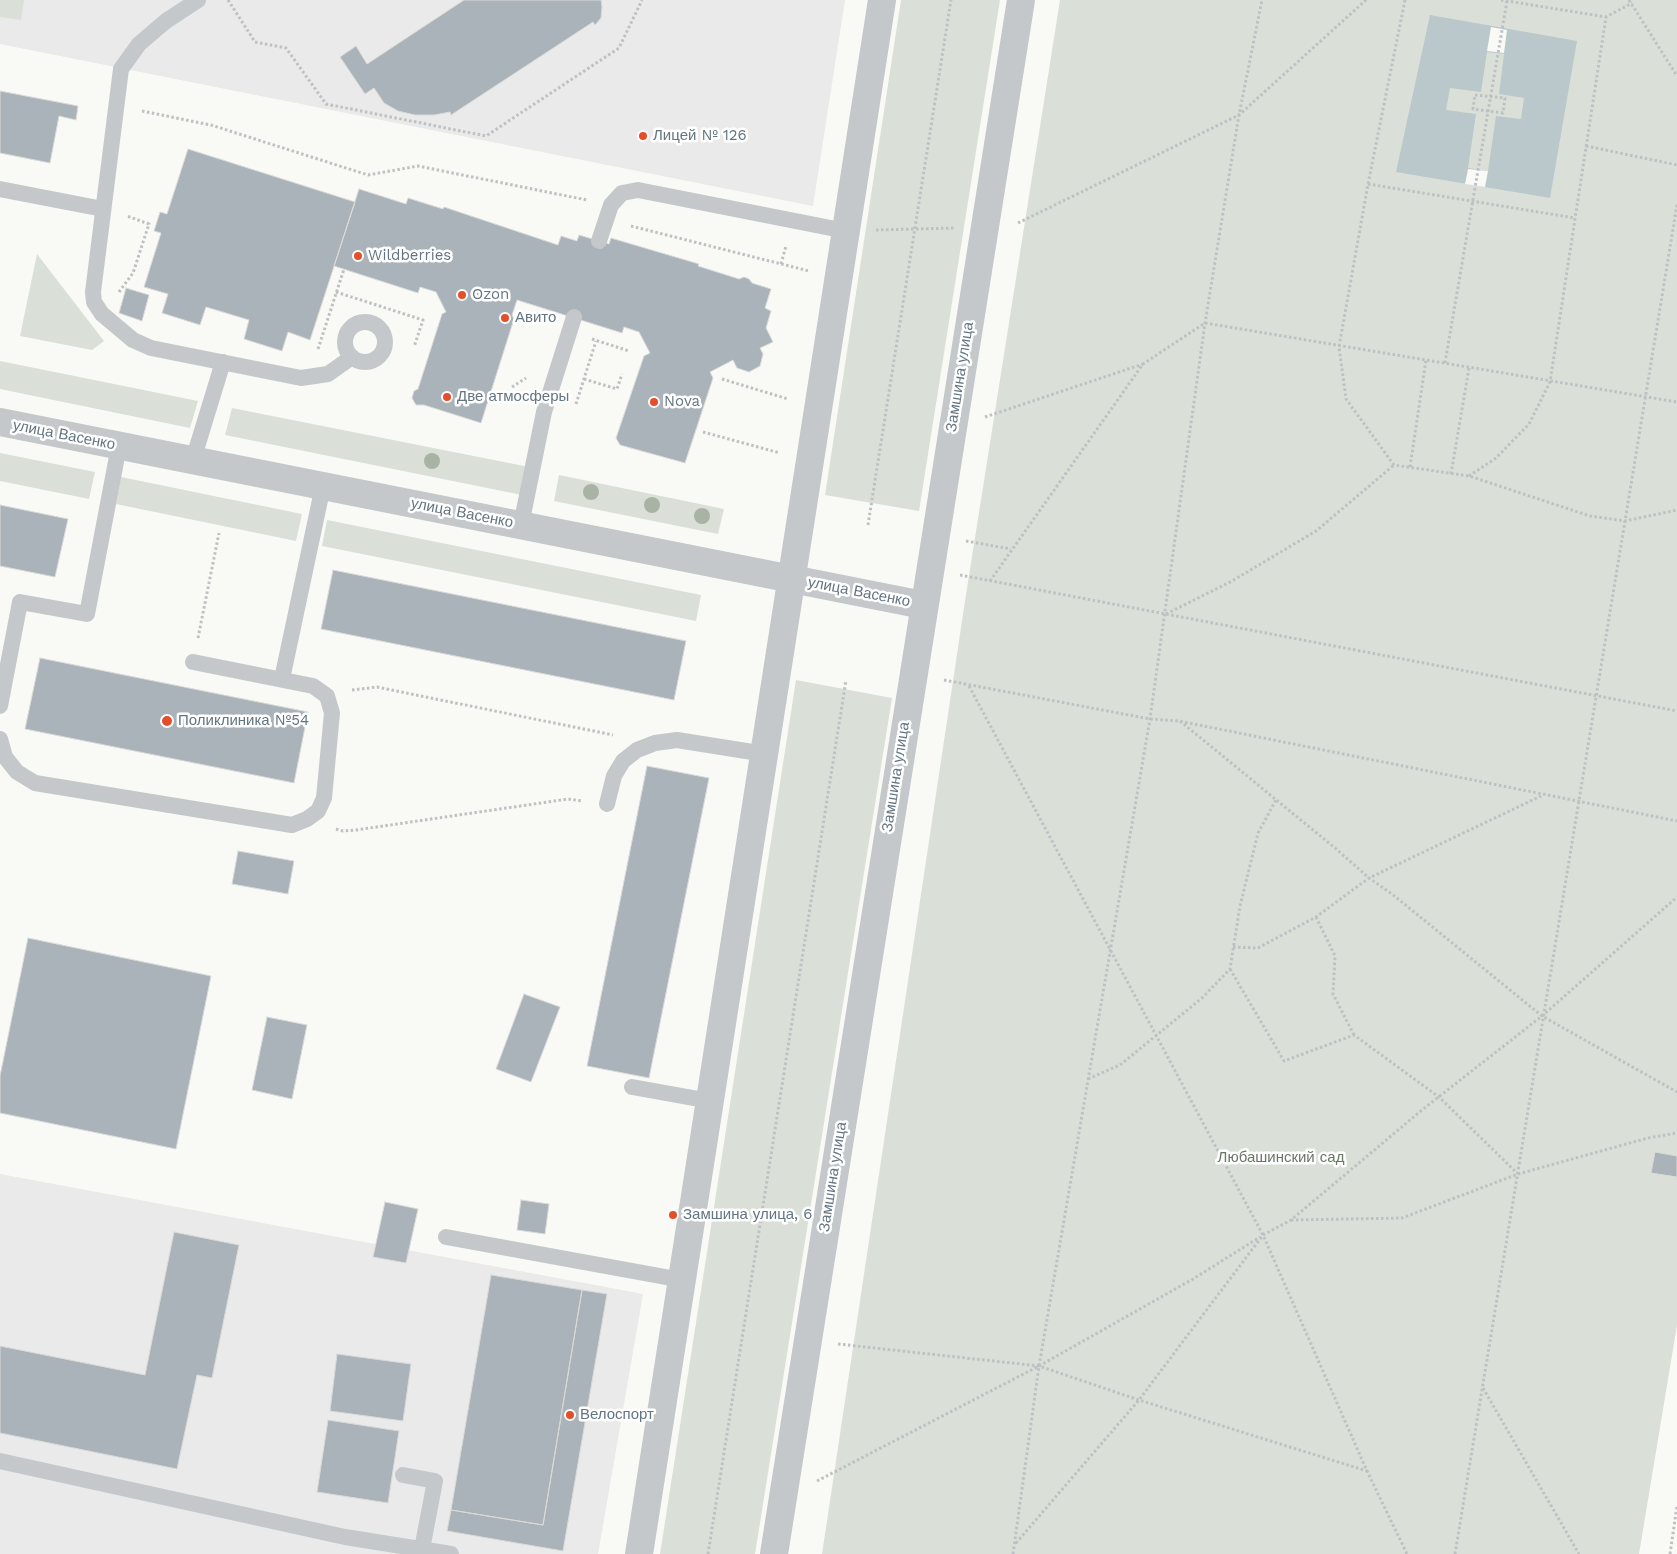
<!DOCTYPE html>
<meta charset="utf-8">
<style>
body{margin:0}
canvas{display:block;background:#f9f9f6}
</style>
<canvas width="1677" height="1554"></canvas>
<script>
const ctx = document.querySelector('canvas').getContext('2d');
ctx.lineJoin = 'round';
function paint(path, color) { ctx.fillStyle = color; ctx.fill(path, 'evenodd'); }
const toPath = rows => new Path2D(rows.map(r => 'M' + r).join(''));
function stroke(path, color, width, dash) { ctx.strokeStyle = color; ctx.lineWidth = width; ctx.lineCap = dash ? 'butt' : 'round'; ctx.setLineDash(dash || []); ctx.stroke(path); }
function label(font, color, halo, rows, align = 'center') {
  ctx.font = font + ' "Work Sans",sans-serif'; ctx.lineWidth = 5; ctx.setLineDash([]); ctx.textBaseline = 'middle'; ctx.strokeStyle = halo; ctx.fillStyle = color; for (const [text, x, y, turn = 0] of rows) {
    ctx.save(); ctx.translate(x, y); ctx.rotate((+turn || 0) * Math.PI / 180); ctx.textAlign = isNaN(turn) ? turn : align; if (halo) ctx.strokeText(text, 0, 0); ctx.fillText(text, 0, 0); ctx.restore();
  }
}
paint(toPath([
 [0,0,845,0,813,206,0,44],
 [0,1174,643,1294,598,1554,0,1554]
]), '#e9eae9');
paint(toPath([
 [0,0,24,0,21,20,0,17],
 [901,0,1000,0,919,511,825,495],
 [1060,0,1677,0,1677,1325,1639,1554,822,1554,965,601],
 [37,254,104,341,92,350,20,336],
 [0,361,198,401,190,428,0,389],
 [232,408,529,467,522,495,225,435],
 [0,453,95,472,89,499,0,481],
 [559,475,724,509,718,534,554,501],
 [121,477,302,514,296,541,116,504],
 [327,520,701,595,696,621,322,546],
 [796,680,892,698,755,1554,660,1554]
]), '#dae0d7');
paint(toPath([
 [1430,15,1577,41,1550,198,1396,172],
 [1487,52,1504,54,1499,94,1524,98,1521,119,1496,116,1488,171,1468,168,1476,114,1446,110,1450,88,1481,92]
]), '#bac7cb');
paint(toPath([
 [1491,27,1507,30,1504,53,1487,51],
 [1468,169,1488,171,1485,187,1465,184]
]), '#f9f9f6');
const building = toPath([
 [464,0,601,0,602,7,601,18,595,25,593,22,451,115,450,112,434,115,415,115,398,111,384,103,374,88,365,94,340,57,356,46,367,64,464,0],
 [0,91,78,106,76,120,59,116,50,163,0,153,0,91],
 [188,149,355,202,310,340,288,332,282,351,244,339,249,320,206,307,200,325,162,313,168,294,144,287,161,233,154,231,160,212,167,214,188,149],
 [359,189,406,204,408,198,443,209,444,207,558,245,561,236,577,241,579,235,609,244,611,238,699,264,698,266,739,279,744,277,749,279,752,283,771,289,765,308,771,311,766,328,773,342,760,348,763,354,760,366,749,372,737,368,733,360,710,372,713,378,685,463,620,445,616,438,644,356,650,353,639,332,624,327,622,333,517,300,512,315,514,319,481,423,424,405,416,405,412,398,414,391,418,389,442,314,446,312,436,292,420,287,418,293,334,266,359,189],
 [126,288,149,295,142,321,119,313,126,288],
 [0,505,68,519,55,577,0,566,0,505],
 [333,570,686,641,674,700,321,629,333,570],
 [40,658,308,712,294,783,25,729,40,658],
 [647,766,709,778,649,1078,587,1066,647,766],
 [238,851,294,861,288,894,232,884,238,851],
 [28,938,211,976,176,1149,0,1113,0,1076,28,938],
 [524,994,560,1007,531,1082,496,1069,524,994],
 [267,1017,307,1025,292,1099,252,1090,267,1017],
 [1655,1152,1677,1156,1677,1177,1651,1173,1655,1152],
 [521,1200,549,1204,545,1234,517,1230,521,1200],
 [385,1202,418,1209,406,1263,373,1257,385,1202],
 [174,1232,239,1245,212,1378,197,1375,177,1469,0,1433,0,1346,145,1375,174,1232],
 [491,1275,582,1290,543,1525,451,1510,491,1275],
 [582,1290,607,1294,563,1551,447,1531,451,1510,543,1525,582,1290],
 [337,1354,411,1364,403,1421,330,1411,337,1354],
 [328,1420,399,1431,388,1503,317,1492,328,1420]
]);
paint(building, '#aab3b9');
stroke(building, '#dadad8', 1);
stroke(toPath([
 [228,0,255,42,286,48,326,104,486,136,619,48,642,0],
 [1405,0,1368,184,1339,347,1346,399,1394,465,1469,476,1590,516,1625,521,1677,510],
 [1501,0,1606,17],
 [1629,0,1677,76],
 [1475,95,1505,98,1503,113,1473,109,1475,95],
 [142,111,211,125,368,175,418,166,587,200],
 [1586,146,1677,165],
 [1368,184,1575,218],
 [1018,223,1239,115,1366,0],
 [631,226,809,271],
 [876,230,955,228],
 [781,264,786,246],
 [119,292,133,273,149,224,127,216],
 [336,292,423,320,414,347],
 [592,339,629,351],
 [318,349,344,269],
 [1445,363,1507,1],
 [584,379,617,389,622,374],
 [722,379,788,399],
 [512,387,526,378],
 [576,404,596,341],
 [985,417,1143,364],
 [703,432,780,453],
 [1410,467,1426,360],
 [1451,474,1469,368],
 [1469,476,1496,458,1529,424,1550,382,1606,17,1632,3],
 [868,525,951,0],
 [966,541,1011,549],
 [960,575,1677,711],
 [990,581,1143,364,1205,323,1677,402],
 [1166,614,1232,581,1316,531,1394,465],
 [198,638,219,533],
 [944,680,1150,719,1179,721,1677,821],
 [969,686,1263,1235,1367,1471,1407,1554],
 [352,690,377,687,613,735],
 [1180,721,1335,848,1369,878,1392,894,1542,1016,1677,1092],
 [336,829,343,831,356,830,568,799,582,801],
 [1316,917,1335,956,1333,994,1354,1035],
 [1233,947,1258,948,1316,917,1369,878,1541,796],
 [1230,969,1284,1061,1354,1035,1439,1097,1518,1174],
 [1088,1079,1120,1065,1202,998,1230,969,1240,906,1258,833,1276,800],
 [1291,1220,1402,1218,1518,1174,1648,1138,1677,1133],
 [838,1344,1039,1366,1139,1400,1367,1471],
 [1483,1388,1579,1554],
 [817,1481,1039,1366,1193,1279,1260,1237],
 [1016,1543,1139,1400,1263,1235,1291,1220,1422,1110,1542,1016,1677,897],
 [708,1554,846,680],
 [1013,1554,1039,1366,1150,719,1205,323,1239,115,1262,0],
 [1455,1554,1677,205],
 [1670,1554,1677,1506]
]), '#bec1c3', 3, [2.5, 2.5]);
stroke(toPath([
 [198,0,166,21,139,44,121,69,93,292,94,302,102,314,133,340,151,348,301,378,328,374,352,357],
 [0,189,103,209],
 [599,241,611,205,622,193,638,190,846,231],
 '345 342a20 20 0 1 1 40 0a20 20 0 1 1-40 0Z',
 [193,460,223,362],
 [521,525,544,412,574,317],
 [282,679,323,486],
 [0,706,20,602,87,614,119,446],
 [0,739,5,757,17,772,35,783,292,825,307,819,318,811,324,798,332,713,327,696,313,686,193,662],
 [607,804,614,776,623,761,637,750,655,743,677,740,765,754],
 [632,1087,710,1101],
 [446,1237,682,1280],
 [0,1461,345,1537,451,1554],
 [403,1475,435,1481,422,1549]
]), '#c4c8cb', 16);
stroke(toPath([
 [0,422,923,605]
]), '#c4c8cb', 28);
stroke(toPath([
 [639,1554,882,0],
 [774,1554,1021,0]
]), '#c4c8cb', 28);
ctx.fillStyle = '#a9b3a5';
for (const [x, y] of [
 [432,461],
 [591,492],
 [652,505],
 [702,516]
]) { ctx.beginPath(); ctx.arc(x, y, 8, 0, 2 * Math.PI); ctx.fill(); }
for (const [x, y, r, color] of [
 [643,136,5,"#e44f2a"],
 [358,256,5,"#e44f2a"],
 [462,295,5,"#e44f2a"],
 [505,318,5,"#e44f2a"],
 [447,397,5,"#e44f2a"],
 [654,402,5,"#e44f2a"],
 [167,721,6,"#e44f2a"],
 [673,1215,5,"#e44f2a"],
 [570,1415,5,"#e44f2a"]
]) { const dot = new Path2D(); dot.arc(x, y, r, 0, 2 * Math.PI); ctx.fillStyle = color; ctx.fill(dot); stroke(dot, '#fff', 2); }
label('15px', '#637581', '#fff', [
 ["Лицей № 126",653,136],
 ["Wildberries",368,256],
 ["Ozon",472,295],
 ["Авито",515,318],
 ["Две атмосферы",457,397],
 ["Nova",664,402],
 ["Поликлиника №54",178,721],
 ["Замшина улица, 6",683,1215],
 ["Велоспорт",580,1415]
], 'left');
label('15px', '#637581', '#fff', [
 ["Замшина улица",960,377,-81],
 ["улица Васенко",64,435,11],
 ["улица Васенко",462,513,11],
 ["улица Васенко",859,592,11],
 ["Замшина улица",896,777,-81],
 ["Замшина улица",833,1177,-81]
]);
label('15px', '#677962', '#fff', [
 ["Любашинский сад",1281,1158]
]);
</script>
